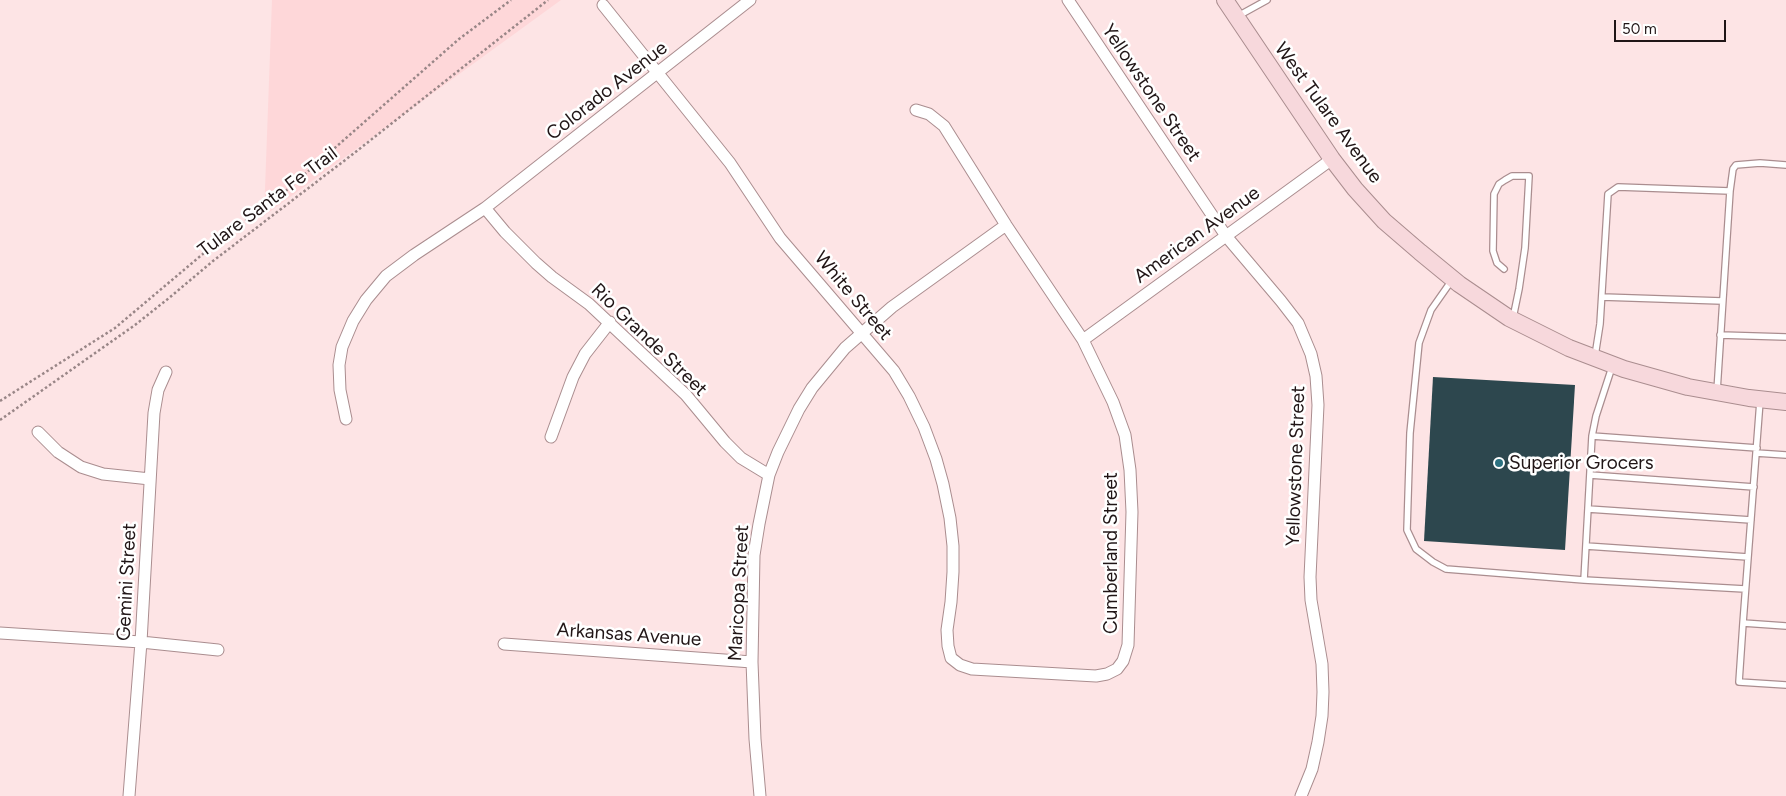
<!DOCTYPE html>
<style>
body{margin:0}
#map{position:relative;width:1786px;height:796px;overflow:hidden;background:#fde4e5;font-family:Figtree,sans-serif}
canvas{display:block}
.scale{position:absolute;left:1614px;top:20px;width:112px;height:22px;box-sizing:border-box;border:2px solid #201516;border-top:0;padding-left:6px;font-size:15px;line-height:18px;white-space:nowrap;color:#201516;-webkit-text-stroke:4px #fff;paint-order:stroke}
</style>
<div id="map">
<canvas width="1786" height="796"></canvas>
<div class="scale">50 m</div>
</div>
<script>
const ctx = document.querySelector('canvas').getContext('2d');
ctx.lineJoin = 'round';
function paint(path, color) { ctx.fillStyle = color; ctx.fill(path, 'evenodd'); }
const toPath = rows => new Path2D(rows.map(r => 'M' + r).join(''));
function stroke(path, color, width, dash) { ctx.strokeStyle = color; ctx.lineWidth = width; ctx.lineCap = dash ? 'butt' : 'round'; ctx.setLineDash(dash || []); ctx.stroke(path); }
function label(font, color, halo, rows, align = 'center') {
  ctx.font = font + ' Figtree,sans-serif'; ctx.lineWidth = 5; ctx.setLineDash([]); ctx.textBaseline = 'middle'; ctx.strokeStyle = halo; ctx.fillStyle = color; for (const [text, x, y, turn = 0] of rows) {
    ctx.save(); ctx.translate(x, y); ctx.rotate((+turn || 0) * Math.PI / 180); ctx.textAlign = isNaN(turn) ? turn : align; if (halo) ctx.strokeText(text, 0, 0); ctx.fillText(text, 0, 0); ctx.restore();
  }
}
paint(toPath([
 [272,0,561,0,264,216]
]), '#fed7d9');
paint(toPath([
 [1433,377,1575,385,1565,550,1424,541]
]), '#2d474e');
const lane = toPath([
 [1238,16,1267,0],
 [1504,269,1497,263,1493,251,1494,194,1499,184,1505,180,1512,176,1529,176,1525,248,1519,289,1513,318],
 [1452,280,1431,310,1419,343,1410,433,1407,530,1416,549,1433,562,1446,569,1584,580],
 [1602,297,1722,301],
 [1720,335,1786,337],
 [1595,356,1600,324,1608,194,1618,187,1730,191],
 [1612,367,1596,416,1592,436,1584,580,1745,589],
 [1717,391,1730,191,1733,169,1736,165,1760,163,1786,165],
 [1760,401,1743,623,1786,626],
 [1592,436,1757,448],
 [1756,453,1786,455],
 [1590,475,1754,487],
 [1588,509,1751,520],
 [1586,546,1748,557],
 [1743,623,1739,682,1786,685]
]);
const street = toPath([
 [1068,0,1226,236,1281,301,1298,323,1311,354,1316,376,1318,405,1310,577,1311,600,1322,664,1323,692,1322,716,1318,742,1312,769,1301,796],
 [603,5,730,163,780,238,894,371,909,396,924,427,936,459,943,484,950,518,953,546,953,572,951,602,947,630,948,646,951,658,960,665,972,669,1096,676,1107,674,1117,669,1123,661,1128,645,1132,512,1130,470,1125,435,1113,402,1083,340,1006,225,944,126,929,114,916,110],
 [485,208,505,232,536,263,552,277,589,304,686,395,725,442,741,458,769,475],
 [1083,340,1332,159],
 [346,419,340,390,339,365,342,347,353,321,366,300,386,276,414,255,485,208,750,0],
 [38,432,58,452,81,467,103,474,150,479],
 [551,437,573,377,585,354,610,322],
 [0,633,141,642,218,650],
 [504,644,752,662],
 [129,796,141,642,154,413,158,390,166,372],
 [760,796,755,739,752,662,754,555,759,524,769,475,778,452,799,409,812,388,845,348,892,307,1006,225]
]);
const secondary = toPath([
 [1225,0,1332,159,1355,189,1384,221,1420,252,1459,284,1509,318,1569,348,1624,369,1688,387,1749,398,1786,402]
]);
stroke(lane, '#aa8d8f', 8);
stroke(street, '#aa8d8f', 13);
stroke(secondary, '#aa8d8f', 18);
stroke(toPath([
 [0,401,115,328,223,237,280,196,459,39,511,0],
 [0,420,135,325,169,298,213,261,353,154,548,0]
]), '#998687', 2.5, [2.5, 2.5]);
stroke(lane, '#fff', 5.5);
stroke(street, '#fff', 11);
stroke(secondary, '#f7d8dc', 16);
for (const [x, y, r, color] of [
 [1499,463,5,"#2c7180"]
]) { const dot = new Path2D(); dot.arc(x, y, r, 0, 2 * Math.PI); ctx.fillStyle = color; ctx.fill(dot); stroke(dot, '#fff', 2); }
label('19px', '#201516', '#fff', [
 ["Colorado Avenue",607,91,-38],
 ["Yellowstone Street",1151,93,56],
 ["West Tulare Avenue",1328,113,54],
 ["Tulare Santa Fe Trail",268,202,-37],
 ["American Avenue",1197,235,-36],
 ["White Street",853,296,50],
 ["Rio Grande Street",649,340,44],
 ["Yellowstone Street",1296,466,-88],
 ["Cumberland Street",1111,553,-90],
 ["Gemini Street",127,582,-87],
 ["Maricopa Street",739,593,-87],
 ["Arkansas Avenue",629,635,4]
]);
label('19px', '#201516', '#fff', [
 ["Superior Grocers",1509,463]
], 'left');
</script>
